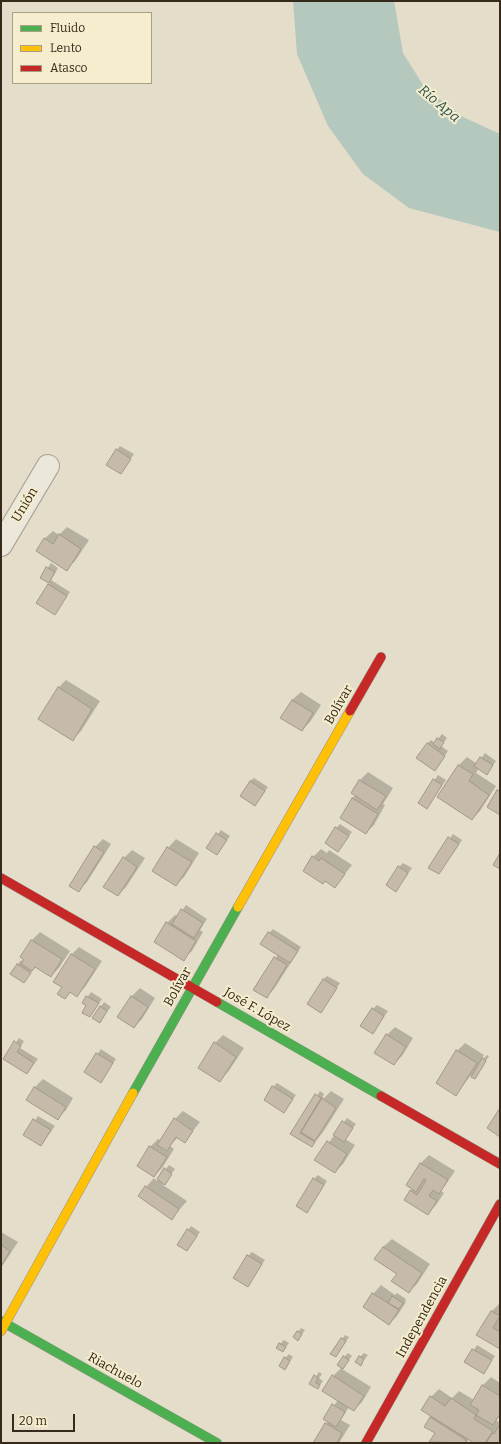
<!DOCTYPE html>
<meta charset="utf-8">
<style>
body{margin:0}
#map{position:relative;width:501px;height:1444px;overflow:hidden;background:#e3ddc9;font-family:Bitter,serif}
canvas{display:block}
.frame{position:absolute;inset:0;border:2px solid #352a1c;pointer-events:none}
.legend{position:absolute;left:12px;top:12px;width:140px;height:72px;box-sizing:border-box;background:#f5edcd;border:1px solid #a89f86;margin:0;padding:5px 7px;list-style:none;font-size:12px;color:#352a1c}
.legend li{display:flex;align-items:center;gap:8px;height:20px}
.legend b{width:20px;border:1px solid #a89f86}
.scale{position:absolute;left:12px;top:1414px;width:63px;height:18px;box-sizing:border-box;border:2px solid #352a1c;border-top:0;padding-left:5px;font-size:12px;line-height:14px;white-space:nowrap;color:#352a1c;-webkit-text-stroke:3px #f5edcd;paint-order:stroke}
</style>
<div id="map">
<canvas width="501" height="1444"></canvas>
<div class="frame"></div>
<ul class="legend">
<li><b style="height:5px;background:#4caf50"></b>Fluido</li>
<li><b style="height:5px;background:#ffc107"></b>Lento</li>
<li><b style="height:5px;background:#c62828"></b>Atasco</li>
</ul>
<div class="scale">20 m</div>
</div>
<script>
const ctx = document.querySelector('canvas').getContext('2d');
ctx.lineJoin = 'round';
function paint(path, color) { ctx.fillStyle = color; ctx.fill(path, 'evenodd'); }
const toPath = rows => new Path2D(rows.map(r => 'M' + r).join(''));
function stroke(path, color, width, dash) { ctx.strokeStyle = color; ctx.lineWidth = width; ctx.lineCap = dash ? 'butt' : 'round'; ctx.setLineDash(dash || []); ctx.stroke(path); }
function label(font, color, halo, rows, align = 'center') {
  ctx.font = font + ' Bitter,serif'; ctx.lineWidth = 4; ctx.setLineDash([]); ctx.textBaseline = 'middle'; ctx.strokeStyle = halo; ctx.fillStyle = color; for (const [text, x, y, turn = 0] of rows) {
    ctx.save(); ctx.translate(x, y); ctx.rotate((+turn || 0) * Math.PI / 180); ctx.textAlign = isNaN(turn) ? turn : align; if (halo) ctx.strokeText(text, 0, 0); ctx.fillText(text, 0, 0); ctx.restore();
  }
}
paint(toPath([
 [293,1,394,1,403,53,425,88,463,117,500,134,500,232,409,208,363,174,328,126,297,54]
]), '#b5c8bd');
paint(toPath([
 [120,446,134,454,121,473,117,450],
 [67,527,89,540,75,561,67,569,44,539,53,531,59,535],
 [51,563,58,568,51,580,70,592,55,613,48,585,50,583,41,578],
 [66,680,100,701,81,731,73,739,58,688],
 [301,692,321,705,310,722,302,730,282,717,292,700],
 [442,734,447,738,441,746,448,751,439,765,427,744,431,740,435,743],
 [485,753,496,761,487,773,479,768,476,773,496,786,480,811,472,819,438,796,459,765,467,757,477,764],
 [368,772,393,788,383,804,385,805,374,825,366,833,352,798,356,795,352,793,360,780],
 [438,775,446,780,427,807,419,802],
 [254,778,268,787,255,805,250,781],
 [340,824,352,832,338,850,336,828],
 [221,830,230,836,217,854,207,848],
 [453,834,462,840,438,873,430,867],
 [103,839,111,844,87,882,79,890,71,885,95,847],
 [176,839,199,853,184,877,176,885,168,848],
 [321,849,327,853,329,850,352,865,335,887,313,857],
 [132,850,145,858,126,887,118,895,124,858],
 [403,863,412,868,396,891,399,867],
 [186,905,207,919,200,930,203,932,192,951,183,959,167,923,175,915,178,916],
 [273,929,301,947,274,989,266,997,275,958,279,954,269,933],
 [40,932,70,951,59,968,51,976,36,966,24,982,11,974,21,960,24,962,25,960,22,957,32,940],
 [79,947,102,961,85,987,77,995,71,992,65,998,63,986,71,955],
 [327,976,340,983,324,1007,323,980],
 [140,988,155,998,142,1019,134,1027,118,1017,132,996],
 [91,992,102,999,90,1016,88,1005,84,1002],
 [104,1002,111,1007,99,1022,93,1018],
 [377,1005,388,1011,373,1033,373,1009],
 [395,1027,413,1038,402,1056,394,1064,387,1035],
 [223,1035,244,1048,228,1072,220,1080,215,1043],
 [19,1038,24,1041,20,1048,38,1059,27,1073,5,1058],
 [465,1043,484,1055,481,1061,487,1055,489,1056,478,1074,475,1078,471,1075,456,1094,457,1051],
 [101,1049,116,1059,101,1081,85,1072],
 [43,1079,73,1098,66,1110,58,1118,27,1099,35,1087],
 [277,1083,296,1095,284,1111,273,1087],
 [320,1091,324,1094,321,1101,331,1091,344,1099,323,1132,312,1146,292,1134],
 [183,1111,200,1122,185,1141,178,1137,170,1146,174,1149,162,1168,154,1176,150,1147,158,1139,161,1140,175,1119],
 [38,1116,55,1126,41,1145,25,1135],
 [347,1118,356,1124,345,1139,355,1145,343,1164,335,1172,316,1160],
 [429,1155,455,1171,441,1191,444,1193,436,1205,428,1213,410,1191,413,1188,407,1185,421,1163],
 [427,1180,424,1186,422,1185],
 [169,1165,175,1169,163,1185,187,1201,172,1218,139,1195,154,1178,157,1181],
 [318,1175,327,1181,307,1212,314,1179],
 [191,1226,200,1232,187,1250,188,1230],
 [1,1232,18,1242,1,1268],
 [392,1239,430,1264,417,1284,409,1292,383,1247],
 [252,1252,265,1260,247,1286,248,1256],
 [381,1285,395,1295,397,1293,406,1299,405,1301,406,1302,397,1316,389,1324,373,1294],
 [500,1303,500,1348,478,1334,492,1311],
 [301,1328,305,1330,298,1340,298,1332],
 [345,1335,349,1337,336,1356,342,1339],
 [284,1340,289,1343,283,1351,280,1344],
 [477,1345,495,1356,484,1373,466,1362],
 [348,1353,352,1356,342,1369,371,1387,362,1402,354,1410,349,1407,341,1420,350,1425,339,1443,314,1443,328,1421,324,1419,338,1400,333,1376,342,1367,344,1357],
 [364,1353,368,1355,361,1364,360,1357],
 [289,1354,293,1357,285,1369,285,1358],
 [319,1372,322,1374,319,1378,323,1381,318,1388,311,1383],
 [491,1377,500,1383,500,1416,496,1420,500,1423,498,1426,500,1425,500,1443,476,1443,469,1439,467,1443,431,1442,436,1433,431,1418,433,1416,431,1397,439,1389,452,1398,459,1391,474,1400,483,1385]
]), '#0003');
const building = toPath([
 [116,449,131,459,121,474,106,465,116,449],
 [59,534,81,549,67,571,36,551,44,538,53,544,59,534],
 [46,567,55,572,49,583,40,578,46,567],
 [48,584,67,596,55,615,36,603,48,584],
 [58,687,92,709,73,741,38,719,58,687],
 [292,700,313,713,302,731,280,718,292,700],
 [437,738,444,742,440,749,433,744,437,738],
 [427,743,445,756,435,771,416,758,427,743],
 [480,757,493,765,487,775,474,766,480,757],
 [458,765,473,774,469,781,489,795,472,820,437,797,458,765],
 [433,779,442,785,427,809,418,803,433,779],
 [359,780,386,796,377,810,351,793,359,780],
 [250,781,265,791,255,806,240,796,250,781],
 [497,790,500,791,500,815,487,807,497,790],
 [352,798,378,814,366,834,340,818,352,798],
 [335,827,349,836,338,852,325,843,335,827],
 [216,833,227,840,217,855,206,848,216,833],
 [448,837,459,844,439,874,428,868,448,837],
 [94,846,104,852,79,892,69,886,94,846],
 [167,847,192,862,176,886,152,871,167,847],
 [500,853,500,869,493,865,500,853],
 [312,856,319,861,321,858,345,874,335,888,325,881,323,884,303,871,312,856],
 [123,857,137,867,118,896,103,887,123,857],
 [398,866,408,873,396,892,386,885,398,866],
 [181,909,203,923,194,938,172,924,181,909],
 [166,922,196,941,184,961,154,942,166,922],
 [268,932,298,951,290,963,260,944,268,932],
 [31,940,62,959,51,977,35,967,32,971,21,964,24,960,20,957,31,940],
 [71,954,95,969,77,997,70,992,65,999,57,994,62,987,53,982,71,954],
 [274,957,287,965,267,998,253,990,274,957],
 [17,964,31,973,24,983,10,974,17,964],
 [323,979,337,988,321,1013,307,1004,323,979],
 [86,996,99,1003,90,1017,82,1013,86,1005,82,1003,86,996],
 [131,996,148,1007,134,1028,117,1017,131,996],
 [100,1006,107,1011,100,1023,92,1018,100,1006],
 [372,1008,384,1016,373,1034,360,1026,372,1008],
 [386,1034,406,1047,394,1065,374,1053,386,1034],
 [14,1041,21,1046,17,1052,34,1063,27,1074,3,1059,14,1041],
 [214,1042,236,1057,220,1082,198,1068,214,1042],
 [456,1050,477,1063,456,1096,436,1083,456,1050],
 [96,1053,113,1063,101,1083,84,1072,96,1053],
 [482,1058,486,1061,475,1079,471,1077,482,1058],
 [272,1086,293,1099,284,1113,264,1100,272,1086],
 [34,1087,66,1107,58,1120,26,1100,34,1087],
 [315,1094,321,1098,300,1133,315,1142,312,1147,290,1134,315,1094],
 [322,1098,336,1108,315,1141,301,1132,322,1098],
 [500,1108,500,1137,487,1128,500,1108],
 [174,1118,193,1131,185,1143,176,1137,167,1151,157,1145,174,1118],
 [33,1119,51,1130,41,1146,23,1135,33,1119],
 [342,1121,353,1128,344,1142,333,1135,342,1121],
 [327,1141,347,1154,335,1173,314,1160,327,1141],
 [149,1146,167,1157,154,1177,137,1166,149,1146],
 [420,1163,448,1180,439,1194,433,1190,429,1196,437,1201,428,1215,404,1200,410,1190,417,1195,426,1180,424,1179,416,1192,406,1185,420,1163],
 [164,1168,172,1174,165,1185,157,1179,164,1168],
 [313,1178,324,1185,307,1213,296,1206,313,1178],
 [145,1186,179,1209,172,1220,138,1196,145,1186],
 [187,1229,197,1236,187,1251,177,1245,187,1229],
 [1,1245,10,1251,1,1266,1,1245],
 [383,1247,422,1273,409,1293,391,1281,397,1274,374,1259,383,1247],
 [247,1255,262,1264,248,1287,233,1278,247,1255],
 [372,1293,399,1310,389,1325,363,1307,372,1293],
 [392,1296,403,1303,399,1309,388,1303,392,1296],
 [491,1311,500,1316,493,1328,500,1332,500,1349,476,1335,491,1311],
 [297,1331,302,1334,298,1341,293,1337,297,1331],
 [341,1338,346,1341,336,1357,330,1354,341,1338],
 [279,1343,286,1347,283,1352,276,1348,279,1343],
 [472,1349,492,1360,484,1374,464,1362,472,1349],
 [343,1356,349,1360,343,1369,337,1365,343,1356],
 [359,1356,364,1359,361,1366,355,1362,359,1356],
 [284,1357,290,1361,285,1370,279,1366,284,1357],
 [314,1375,318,1378,316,1383,320,1385,318,1389,309,1384,314,1375],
 [332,1375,364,1396,354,1411,322,1391,332,1375],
 [482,1385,500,1396,500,1414,493,1425,476,1415,479,1410,470,1405,482,1385],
 [430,1396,445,1406,451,1398,476,1415,474,1419,493,1431,485,1443,474,1443,421,1410,430,1396],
 [332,1404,345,1412,336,1427,323,1419,332,1404],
 [430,1417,466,1440,465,1443,429,1442,435,1433,424,1427,430,1417],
 [325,1423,342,1433,337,1443,313,1443,325,1423],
 [500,1424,500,1443,486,1443,492,1433,494,1434,500,1424]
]);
paint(building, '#c6bbaa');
stroke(building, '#a39889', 1);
const street = toPath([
 [1,545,48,466]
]);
const fast = toPath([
 [217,1002,381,1096],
 [133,1093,238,907],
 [1,1321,217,1443]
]);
const slow = toPath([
 [238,907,350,711],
 [1,1331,133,1093]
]);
const jam = toPath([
 [350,711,381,657],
 [1,878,217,1002],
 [381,1096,500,1164],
 [366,1443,500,1204]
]);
stroke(street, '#a8a193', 24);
stroke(fast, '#979183', 10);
stroke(slow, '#979183', 10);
stroke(jam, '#979183', 10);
stroke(street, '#ebe7db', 22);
stroke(fast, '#4caf50', 9);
stroke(slow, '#ffc107', 9);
stroke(jam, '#c62828', 9);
label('13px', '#352a1c', '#f5edcd', [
 ["Unión",25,505,-59],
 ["Bolívar",339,705,-60],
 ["Bolívar",178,987,-61],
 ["José F. López",257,1010,30],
 ["Independencia",422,1317,-61],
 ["Riachuelo",115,1371,29]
]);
label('italic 14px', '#2b5555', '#f5edcd', [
 ["Río Apa",439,104,40]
]);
</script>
